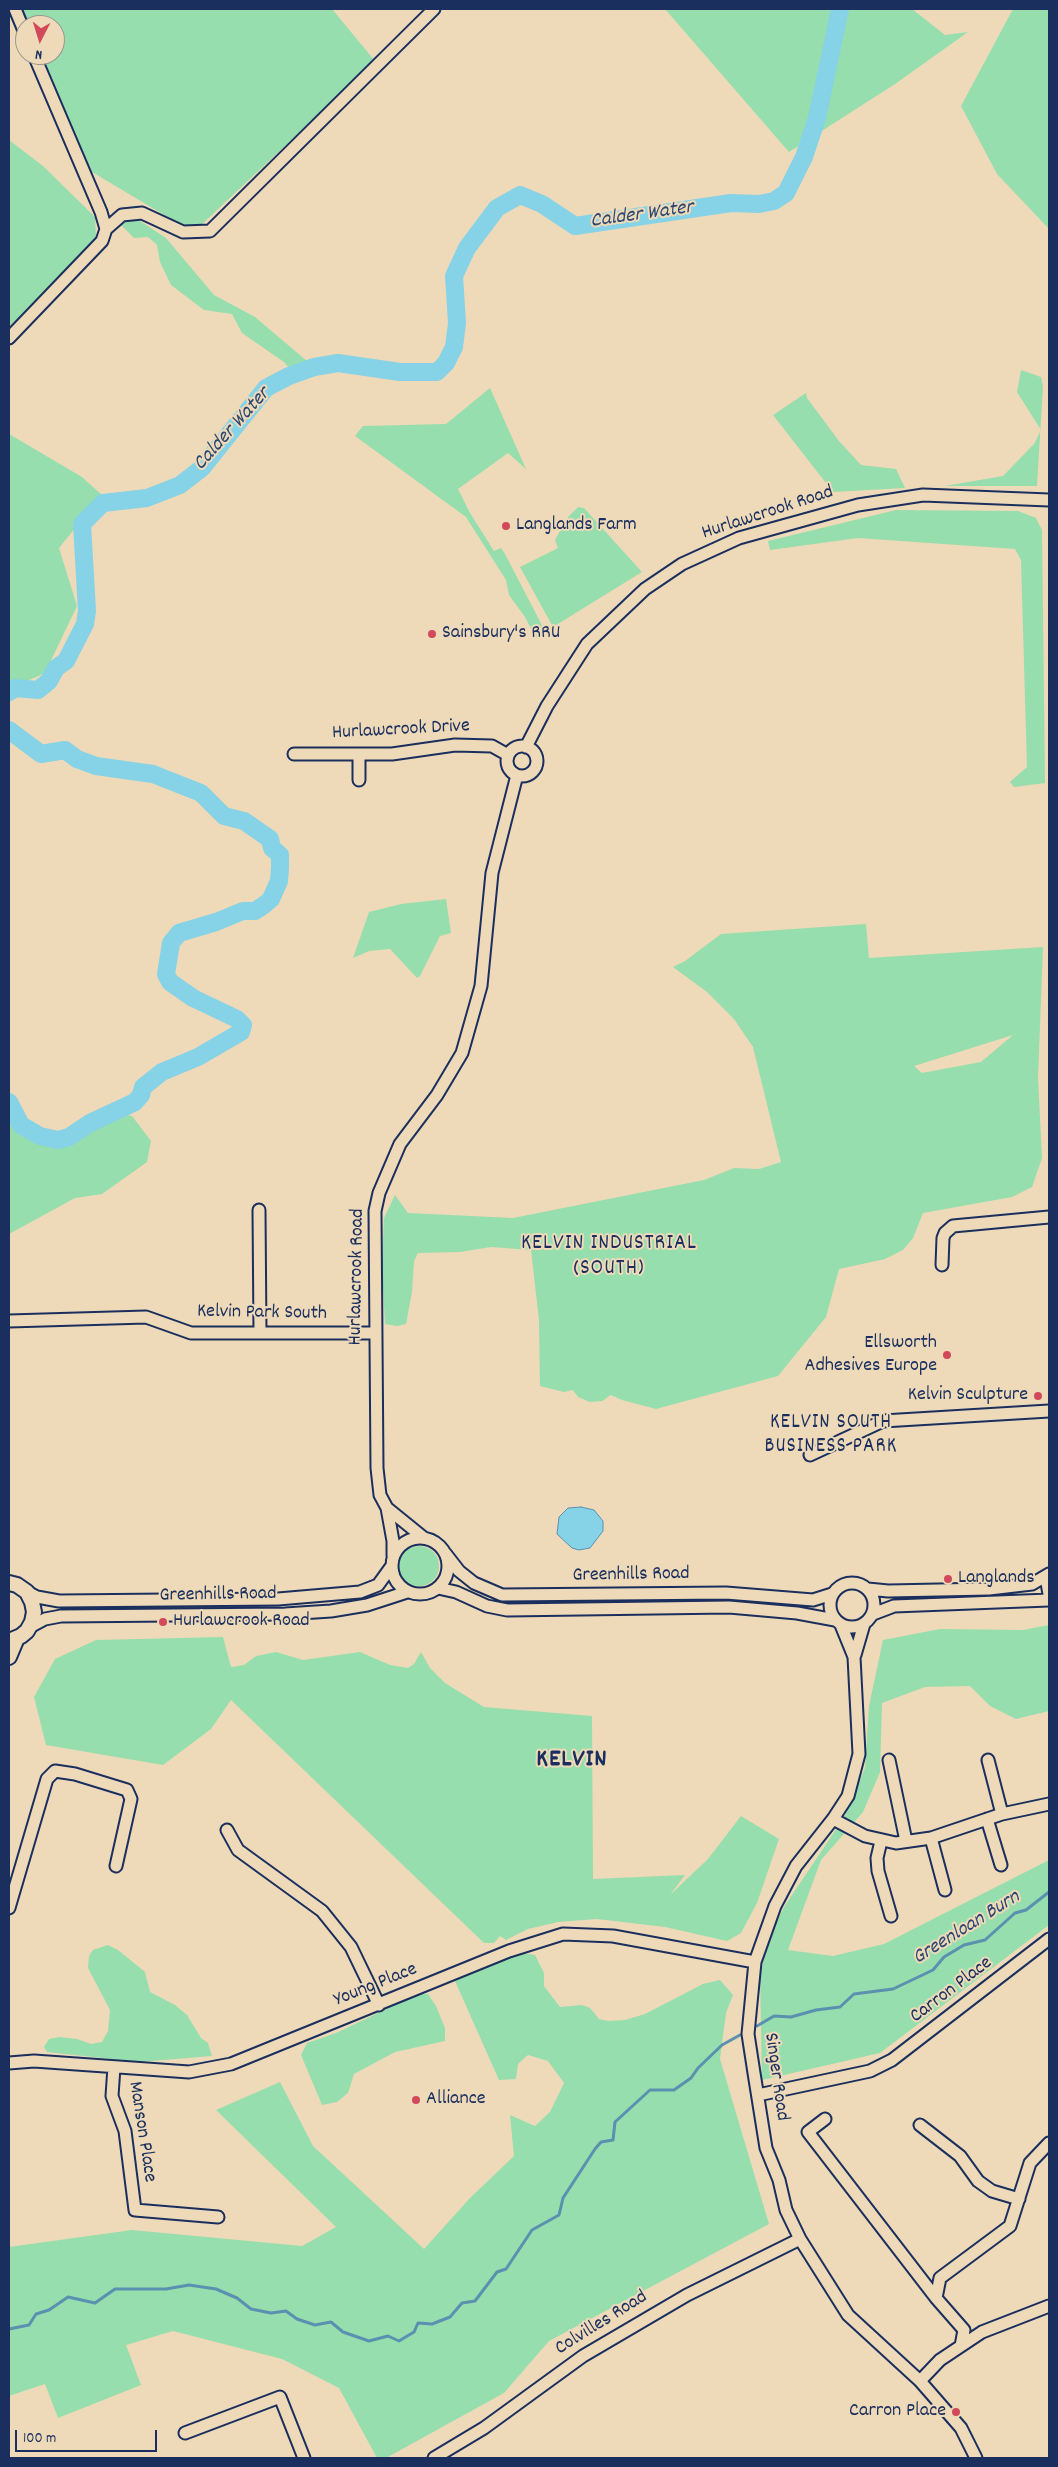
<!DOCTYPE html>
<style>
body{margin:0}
#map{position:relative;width:1058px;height:2467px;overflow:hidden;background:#eedab8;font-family:Dekko,sans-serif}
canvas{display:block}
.frame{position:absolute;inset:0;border:10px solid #1b2f5e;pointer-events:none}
.north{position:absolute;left:15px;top:15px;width:50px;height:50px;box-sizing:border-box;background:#eedab8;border:1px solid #9a9694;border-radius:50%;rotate:185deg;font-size:14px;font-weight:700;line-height:20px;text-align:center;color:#1b2f5e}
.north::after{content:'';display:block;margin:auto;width:18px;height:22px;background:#d1495b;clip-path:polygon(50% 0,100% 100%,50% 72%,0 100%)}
.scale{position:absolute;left:15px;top:2430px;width:142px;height:22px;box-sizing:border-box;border:2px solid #1b2f5e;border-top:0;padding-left:6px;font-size:15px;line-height:18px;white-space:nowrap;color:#1b2f5e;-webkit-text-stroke:4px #eedab8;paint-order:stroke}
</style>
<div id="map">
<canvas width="1058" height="2467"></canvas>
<div class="frame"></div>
<div class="north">N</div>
<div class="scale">100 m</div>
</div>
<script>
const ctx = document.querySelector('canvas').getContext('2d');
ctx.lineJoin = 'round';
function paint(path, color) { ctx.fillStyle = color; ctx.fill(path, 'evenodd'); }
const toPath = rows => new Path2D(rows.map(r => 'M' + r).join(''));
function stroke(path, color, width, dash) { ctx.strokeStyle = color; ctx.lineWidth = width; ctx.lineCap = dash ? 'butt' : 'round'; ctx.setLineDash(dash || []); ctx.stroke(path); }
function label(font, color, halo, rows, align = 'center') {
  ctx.font = font + ' Dekko,sans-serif'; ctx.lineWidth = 4; ctx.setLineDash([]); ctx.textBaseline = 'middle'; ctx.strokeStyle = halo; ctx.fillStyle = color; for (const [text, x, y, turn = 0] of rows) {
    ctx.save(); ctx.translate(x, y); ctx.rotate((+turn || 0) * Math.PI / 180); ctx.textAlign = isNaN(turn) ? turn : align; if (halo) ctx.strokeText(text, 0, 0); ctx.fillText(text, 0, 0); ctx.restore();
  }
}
paint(toPath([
 [13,9,332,9,375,61,200,226,186,228,87,169,32,55,55,55,55,25,25,25],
 [665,9,912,9,945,35,968,32,895,84,789,152],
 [1013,9,1049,9,1049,229,997,174,961,106],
 [9,140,43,166,95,217,96,237,9,327],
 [137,219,166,238,214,295,255,317,314,367,294,374,284,362,242,333,232,314,204,310,171,285,160,262,157,245,148,237,134,238,121,225,124,220],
 [1021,370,1041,377,1043,386,1037,486,945,486,1003,476,1034,444,1041,430,1017,392],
 [490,388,526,469,508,453,458,489,470,513,494,551,501,548,505,554,546,633,536,638,525,617,509,595,506,580,466,517,355,436,363,426,446,424],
 [806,393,807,398,839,441,861,465,896,469,905,488,833,492,773,415],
 [9,434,82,477,102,495,59,548,77,606,45,673,9,689],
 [578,507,584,508,642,572,553,627,520,567,558,548,555,540,568,517],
 [896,510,1018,511,1036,518,1042,530,1045,783,1014,787,1010,782,1027,767,1021,560,1015,549,858,538,770,550,768,541],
 [446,899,451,933,440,936,420,976,417,978,390,949,369,951,353,958,369,912,401,904],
 [866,924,869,958,1043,947,1038,1078,1042,1158,1032,1187,1012,1197,923,1213,913,1238,903,1250,885,1259,839,1269,826,1317,778,1376,656,1409,622,1400,611,1395,602,1401,590,1402,578,1397,573,1390,564,1392,540,1386,539,1320,531,1250,491,1247,460,1252,418,1253,414,1261,412,1292,406,1324,397,1326,385,1324,382,1267,384,1218,395,1195,408,1213,513,1218,704,1180,734,1168,759,1169,781,1162,753,1047,734,1019,707,992,673,967,685,961,721,934],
 [1013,1035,981,1062,922,1073,914,1066],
 [112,1112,132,1116,151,1141,147,1162,102,1194,75,1198,9,1234,9,1116,41,1143,70,1146],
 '399 1566a20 20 0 1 1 40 0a20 20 0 1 1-40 0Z',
 [1049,1625,1049,1711,1016,1719,990,1706,970,1686,925,1687,882,1703,880,1772,863,1812,821,1860,788,1950,833,1956,884,1944,1049,1860,1049,1925,880,2053,762,2080,760,1975,768,1940,784,1907,845,1816,865,1768,869,1706,883,1640,940,1629,1023,1630],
 [223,1637,231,1667,244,1665,256,1656,276,1652,303,1660,360,1652,390,1665,408,1668,414,1664,421,1652,430,1668,445,1683,484,1707,592,1716,593,1879,685,1875,670,1895,708,1859,741,1816,779,1839,757,1903,741,1933,727,1941,665,1927,597,1919,558,1922,528,1929,506,1940,500,1936,494,1943,484,1943,231,1700,211,1729,163,1765,46,1745,34,1697,55,1659,96,1640],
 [108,1945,118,1950,145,1972,150,1992,175,2005,187,2015,201,2038,208,2043,212,2056,139,2062,47,2052,44,2047,49,2039,60,2037,77,2039,91,2044,102,2042,108,2031,110,2010,88,1968,89,1956,93,1950],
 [521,1953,535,1955,544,1973,544,1986,560,2007,582,2005,590,2008,599,2019,608,2021,625,2020,645,2014,703,1984,720,1980,733,1995,726,2013,720,2059,769,2224,549,2341,504,2393,386,2458,377,2458,339,2388,282,2359,173,2331,126,2345,141,2385,58,2418,45,2384,9,2396,9,2247,132,2230,302,2246,336,2227,216,2110,280,2082,313,2146,424,2249,470,2198,514,2156,510,2115,535,2126,550,2112,564,2083,548,2061,528,2055,518,2064,516,2079,499,2080,455,1981],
 [418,1994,428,1994,436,2006,445,2028,445,2041,395,2052,354,2074,348,2093,337,2102,322,2105,301,2055,307,2043,336,2033]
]), '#96dead');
const water = toPath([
 [581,1507,594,1510,603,1521,603,1531,590,1548,579,1550,572,1548,557,1534,559,1517,568,1508,581,1507]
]);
paint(water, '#86d2e6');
stroke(water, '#5b91b0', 1);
stroke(toPath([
 [757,2026,774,2016,791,2017,816,2010,840,2007,854,1994,893,1989,933,1970,944,1957,964,1945,985,1940,1015,1913,1026,1910,1049,1892],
 [9,2329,29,2325,36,2314,49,2310,68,2297,95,2303,115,2289,166,2289,189,2285,216,2289,237,2298,251,2309,271,2313,286,2311,297,2319,315,2325,331,2322,343,2332,369,2341,388,2336,399,2341,414,2332,418,2323,432,2324,450,2317,462,2303,475,2301,497,2272,506,2269,532,2230,559,2215,563,2198,595,2149,601,2142,613,2140,615,2122,650,2090,674,2090,691,2078,698,2068,722,2045,740,2035]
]), '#5b91b0', 3);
stroke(toPath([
 [9,692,15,688,38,690,49,681,56,668,66,661,85,624,87,611,82,524,103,503,147,498,180,485,202,468,266,388,289,376,314,367,338,363,400,372,437,372,446,363,454,347,457,323,454,276,467,248,497,208,520,195,542,204,575,226,731,203,759,204,774,201,786,193,804,157,817,118,840,9],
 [9,730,41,754,65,750,77,759,96,766,153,774,201,793,224,816,244,821,270,839,272,848,280,855,280,868,279,881,271,899,264,905,255,911,243,911,216,922,179,933,171,943,166,974,170,982,193,998,237,1019,243,1025,241,1032,198,1057,162,1072,143,1087,141,1095,135,1102,90,1123,69,1137,58,1140,40,1136,21,1125,9,1102]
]), '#86d2e6', 18);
const minor = toPath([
 [15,9,25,33],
 [106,229,122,215,142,213,183,232,210,231,434,9],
 [9,338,102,241,106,229,101,212,34,55],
 '507 761a15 15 0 1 1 30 0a15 15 0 1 1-30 0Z',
 [526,747,547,706,587,644,645,589,682,564,739,538,858,505,923,495,1049,500],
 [294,754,392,754,455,745,492,746,508,755],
 [359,755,359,780],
 [259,1210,260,1333],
 [942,1265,943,1238,945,1233,953,1226,1049,1217],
 [9,1321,146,1317,191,1333,375,1333],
 [810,1455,883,1421,1049,1411],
 [387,1508,424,1538],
 '392 1566a28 28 0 1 1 56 0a28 28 0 1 1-56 0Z',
 [445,1553,459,1571,474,1583,502,1595,726,1593,813,1600,832,1594],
 [393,1556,393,1541,387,1508,380,1495,377,1468,375,1211,379,1193,400,1144,437,1095,462,1053,481,986,492,873,517,775],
 [1049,1574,1047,1583,1049,1594],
 '830 1605a22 22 0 1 1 44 0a22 22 0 1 1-44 0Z',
 [438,1588,456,1592,487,1606,507,1610,729,1607,797,1613,835,1620],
 [868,1589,888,1591,989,1589,1032,1584,1049,1574],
 [24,1590,37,1597,59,1601,278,1599,360,1592,378,1585,391,1567],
 [873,1614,894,1606,1049,1600],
 [841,1625,854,1657,859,1754,848,1796,833,1819,796,1866,775,1906,755,1962,748,2034,754,2073,766,2148,779,2180,786,2210,800,2239,848,2315,920,2381,961,2428,976,2458],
 [30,1627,45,1619,61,1616,285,1614,331,1611,367,1605,407,1592],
 [855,1655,864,1624],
 [889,1760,906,1841],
 [988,1760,1002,1814],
 [833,1819,865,1836,896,1843,931,1838,1002,1814,1049,1804],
 [987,1819,1001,1865],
 [227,1830,238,1850,322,1911,351,1947,379,2005],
 [931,1838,945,1890],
 [881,1841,877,1858,878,1871,891,1916],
 [9,1908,47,1779,55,1771,75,1774,127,1790,131,1799,116,1866],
 [9,2063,34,2061,189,2072,231,2064,509,1951,563,1934,613,1936,755,1962],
 [114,2067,112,2096,125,2131,135,2210,218,2217],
 [758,2095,870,2071,892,2060,1049,1939],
 [825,2119,808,2132,936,2298],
 [920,2125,960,2156,978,2181,992,2191,1019,2199],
 [961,2346,964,2330,936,2298,940,2278,1010,2226,1030,2163,1049,2143],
 [920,2381,940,2360,982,2332,1049,2306],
 [185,2433,280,2397,304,2458],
 [434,2458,484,2428,583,2356,687,2295,800,2239]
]);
const major = toPath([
 [9,1583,17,1585,27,1592,32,1602,34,1612,32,1622,27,1631,21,1636,9,1641],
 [9,1657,17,1638]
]);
stroke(minor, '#1b2f5e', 15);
stroke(major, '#1b2f5e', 18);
stroke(minor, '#eedab8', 11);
stroke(major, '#eedab8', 14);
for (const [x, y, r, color] of [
 [506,526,5,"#d1495b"],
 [432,634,5,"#d1495b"],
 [947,1355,5,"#d1495b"],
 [1038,1396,5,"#d1495b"],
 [948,1579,5,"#d1495b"],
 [163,1622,5,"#d1495b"],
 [416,2100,5,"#d1495b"],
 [956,2412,5,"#d1495b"]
]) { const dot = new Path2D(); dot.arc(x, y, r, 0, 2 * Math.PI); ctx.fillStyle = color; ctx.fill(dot); stroke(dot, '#eedab8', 2); }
label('20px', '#1b2f5e', '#eedab8', [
 ["Hurlawcrook Road",768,514,-18],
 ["Hurlawcrook Drive",401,731,-3],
 ["Hurlawcrook Road",358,1277,-89],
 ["Kelvin Park South",262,1314,1],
 ["Greenhills Road",631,1576,-1],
 ["Greenhills Road",218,1596,-1],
 ["Young Place",376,1986,-22],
 ["Carron Place",952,1991,-37],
 ["Singer Road",775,2077,82],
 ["Manson Place",141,2132,81],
 ["Colvilles Road",602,2324,-32]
]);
label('20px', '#1b2f5e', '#eedab8', [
 ["Langlands Farm",516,526],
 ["Sainsbury's RRU",442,634],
 ["Ellsworth",937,1344,"right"],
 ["Adhesives Europe",937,1367,"right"],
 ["Kelvin Sculpture",1028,1396,"right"],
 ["Langlands",958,1579],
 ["Hurlawcrook Road",173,1622],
 ["Alliance",426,2100],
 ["Carron Place",946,2412,"right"]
], 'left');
label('italic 21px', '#2b4772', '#eedab8', [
 ["Calder Water",642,216,-8],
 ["Calder Water",233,430,-48],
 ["Greenloan Burn",967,1929,-32]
]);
ctx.letterSpacing = '1px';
label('21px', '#1b2f5e', '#eedab8', [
 ["KELVIN SOUTH",831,1424],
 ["BUSINESS PARK",831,1448]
]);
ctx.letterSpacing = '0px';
ctx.letterSpacing = '1px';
label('22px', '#1b2f5e', '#eedab8', [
 ["KELVIN INDUSTRIAL",609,1245],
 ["(SOUTH)",609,1270]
]);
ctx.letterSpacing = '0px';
ctx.letterSpacing = '1px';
label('bold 25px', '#1b2f5e', '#eedab8', [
 ["KELVIN",572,1762]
]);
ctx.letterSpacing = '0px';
</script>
